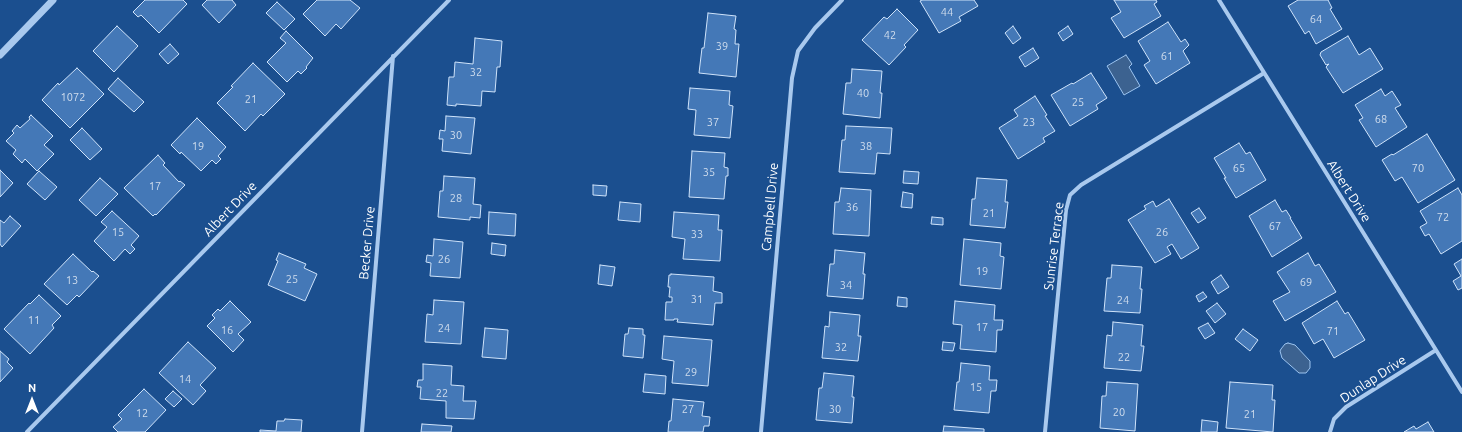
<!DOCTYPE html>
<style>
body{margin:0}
#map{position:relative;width:1462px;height:432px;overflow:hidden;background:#1b4f8f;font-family:Ubuntu,sans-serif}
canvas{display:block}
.north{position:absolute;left:12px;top:380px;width:40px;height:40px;-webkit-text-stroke:3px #1b4f8f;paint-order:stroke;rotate:0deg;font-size:11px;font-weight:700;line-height:16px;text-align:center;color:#fff}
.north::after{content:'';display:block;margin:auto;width:14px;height:18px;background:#fff;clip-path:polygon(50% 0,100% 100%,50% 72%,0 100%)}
</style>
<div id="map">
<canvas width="1462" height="432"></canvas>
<div class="north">N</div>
</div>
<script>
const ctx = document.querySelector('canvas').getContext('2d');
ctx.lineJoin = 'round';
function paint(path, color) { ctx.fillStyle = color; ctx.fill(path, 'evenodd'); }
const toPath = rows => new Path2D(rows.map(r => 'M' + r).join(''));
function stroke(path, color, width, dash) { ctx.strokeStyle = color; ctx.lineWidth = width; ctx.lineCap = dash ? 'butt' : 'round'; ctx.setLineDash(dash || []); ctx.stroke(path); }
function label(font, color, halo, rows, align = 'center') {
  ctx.font = font + ' Ubuntu,sans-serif'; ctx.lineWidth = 3.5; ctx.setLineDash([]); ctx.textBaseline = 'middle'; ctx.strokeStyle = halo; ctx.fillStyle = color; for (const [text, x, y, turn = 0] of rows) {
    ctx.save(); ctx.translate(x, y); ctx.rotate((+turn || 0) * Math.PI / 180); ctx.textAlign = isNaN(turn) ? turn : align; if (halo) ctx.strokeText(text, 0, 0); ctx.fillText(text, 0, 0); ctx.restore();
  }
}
const water = toPath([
 [1126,55,1132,64,1129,67,1140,86,1124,95,1107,66,1126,55],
 [1288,343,1295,345,1310,361,1310,368,1306,373,1299,373,1282,358,1280,351,1281,349,1285,344,1288,343]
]);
paint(water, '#3c6290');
stroke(water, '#9cc4f0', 1);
const building = toPath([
 [145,0,183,0,187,4,159,33,141,15,138,17,133,12,145,0],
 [207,0,232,0,236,5,219,23,202,5,207,0],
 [317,0,350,0,360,8,341,29,336,24,325,36,303,14,317,0],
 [922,0,974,0,978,6,959,17,961,21,939,33,920,1,922,0],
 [1114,0,1156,0,1157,2,1154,4,1161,16,1124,38,1111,18,1121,12,1114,0],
 [1298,0,1328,0,1332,8,1330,9,1342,29,1316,44,1309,31,1305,34,1288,6,1298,0],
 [277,2,295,19,284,30,266,13,277,2],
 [897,9,918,30,904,45,906,47,889,65,862,40,884,17,887,19,897,9],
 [708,13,736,16,734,29,736,30,735,44,739,44,736,77,699,73,702,48,704,48,708,13],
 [1168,22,1181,42,1185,39,1189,45,1183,51,1190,63,1156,84,1144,65,1150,61,1138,41,1168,22],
 [117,26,138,46,114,72,93,51,117,26],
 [1013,26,1021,38,1013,44,1005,33,1013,26],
 [1068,26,1073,34,1063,41,1058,33,1068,26],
 [286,31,313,58,306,67,307,68,301,74,298,71,287,82,267,62,286,43,280,38,286,31],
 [1348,36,1359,55,1370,48,1383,69,1343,93,1326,67,1329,64,1326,65,1320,55,1321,52,1348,36],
 [475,38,502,41,500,67,497,67,495,92,482,91,481,106,456,104,456,106,447,105,449,77,454,77,455,62,473,64,475,38],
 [170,44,179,54,168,64,159,54,170,44],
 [1033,48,1039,58,1025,67,1019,57,1033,48],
 [253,63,285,94,263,116,261,114,245,131,217,103,233,87,231,86,253,63],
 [77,68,104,94,70,128,42,100,58,83,59,85,77,68],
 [852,69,882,71,880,93,882,93,880,118,843,114,846,83,851,83,852,69],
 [1091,73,1107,98,1096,105,1098,109,1070,126,1051,95,1072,83,1073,84,1091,73],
 [118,78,144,102,134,112,108,89,118,78],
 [690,88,730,91,729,105,733,106,730,138,694,135,696,110,688,109,690,88],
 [1381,89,1385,96,1392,91,1401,105,1395,108,1407,127,1376,147,1359,120,1363,118,1355,105,1381,89],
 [1035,96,1047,115,1045,116,1055,131,1043,138,1045,142,1018,159,999,128,1018,116,1014,110,1035,96],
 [31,115,53,136,44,145,54,154,37,171,25,159,22,163,13,154,16,150,6,141,14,133,12,131,17,125,20,128,30,119,29,117,31,115],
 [446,116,475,118,471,154,442,151,443,139,439,139,440,130,445,131,446,116],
 [197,118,226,147,218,156,221,159,216,164,212,160,201,171,181,152,180,154,171,145,197,118],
 [846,126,892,128,890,154,877,153,875,174,839,172,842,140,845,140,846,126],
 [82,128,102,149,90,160,70,140,82,128],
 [1427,134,1455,180,1418,203,1402,177,1395,181,1382,160,1392,154,1393,155,1427,134],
 [1239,143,1246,154,1250,152,1266,180,1236,198,1224,178,1226,178,1214,158,1239,143],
 [692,151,725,153,724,167,728,168,728,176,726,176,724,199,689,197,692,151],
 [158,155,165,163,163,165,179,182,180,181,185,185,156,215,155,214,153,216,124,188,158,155],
 [0,170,13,183,0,197,0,170],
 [39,171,57,187,45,200,27,184,39,171],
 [904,171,919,172,918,184,903,183,904,171],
 [444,176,475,178,473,204,481,205,480,218,470,217,470,220,438,217,440,191,443,191,444,176],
 [100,178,118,194,96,216,79,200,100,178],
 [977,178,1007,180,1005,202,1008,202,1005,228,970,225,972,199,975,199,977,178],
 [593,185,607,186,606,196,593,195,593,185],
 [841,188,871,190,869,236,833,234,835,202,839,202,841,188],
 [1458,188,1462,195,1462,241,1441,254,1429,234,1425,236,1420,227,1427,223,1420,211,1458,188],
 [903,192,913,194,912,208,901,207,903,192],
 [1169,199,1199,248,1181,259,1172,244,1167,247,1171,254,1155,263,1128,220,1146,209,1144,206,1153,201,1156,207,1169,199],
 [1275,200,1282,212,1286,210,1291,218,1290,218,1302,238,1272,257,1249,216,1275,200],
 [620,202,641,204,640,222,618,220,620,202],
 [1199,208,1206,218,1198,223,1191,213,1199,208],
 [112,211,139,236,131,245,135,249,130,254,125,249,114,261,94,241,107,227,101,222,112,211],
 [489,212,516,214,515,236,488,234,489,212],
 [674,212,719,215,718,230,722,230,720,261,683,259,685,239,672,237,674,212],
 [10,216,21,226,2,247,0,244,0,220,4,223,10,216],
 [932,217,943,218,943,225,931,224,932,217],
 [434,239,463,242,460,278,430,276,431,263,426,262,427,255,433,256,434,239],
 [964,239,1001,243,1000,256,1004,257,1001,289,960,285,964,239],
 [492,243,506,245,505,256,491,254,492,243],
 [835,250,865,253,863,274,865,274,863,299,827,296,830,264,834,264,835,250],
 [279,253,306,264,304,268,317,274,305,301,268,285,278,261,276,260,279,253],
 [1308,253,1315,266,1319,264,1336,292,1285,321,1273,301,1290,292,1277,272,1308,253],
 [73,254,92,272,93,271,99,276,79,297,77,295,67,305,44,284,73,254],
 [1462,259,1462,288,1458,290,1453,281,1461,276,1454,264,1462,259],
 [600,265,615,267,612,286,598,284,600,265],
 [1112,265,1142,267,1140,289,1142,289,1140,313,1104,311,1107,278,1111,278,1112,265],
 [671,274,714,277,713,291,722,293,722,303,715,303,713,325,677,322,678,319,674,319,674,320,665,320,666,302,672,302,672,297,669,297,670,287,668,287,669,275,671,275,671,274],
 [1221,275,1229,287,1218,294,1211,282,1221,275],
 [1203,292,1207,297,1199,302,1196,296,1203,292],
 [39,295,61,316,52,325,54,328,30,354,4,329,29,303,30,304,39,295],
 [898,297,907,298,907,307,897,306,898,297],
 [434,300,464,302,461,344,425,342,427,314,433,315,434,300],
 [230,301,251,322,238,334,244,340,233,352,207,326,215,318,212,315,218,309,220,311,230,301],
 [955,301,995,305,994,320,1003,320,1002,330,997,330,996,352,960,349,962,325,953,324,955,301],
 [1337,301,1345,314,1348,312,1365,340,1334,358,1323,339,1314,344,1302,323,1337,301],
 [1217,303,1226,314,1215,323,1206,311,1217,303],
 [830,312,860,315,858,336,861,336,858,361,822,358,825,326,829,327,830,312],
 [1113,322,1143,325,1141,346,1144,346,1141,371,1104,368,1107,335,1112,336,1113,322],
 [1208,323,1215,333,1205,339,1198,328,1208,323],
 [485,328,508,330,506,359,482,357,485,328],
 [629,328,643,329,643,335,645,335,643,358,623,356,625,334,628,334,629,328],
 [1243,329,1258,340,1250,351,1235,339,1243,329],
 [664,336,712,340,708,386,672,383,674,361,662,359,664,336],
 [188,342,216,368,200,385,206,391,193,405,159,373,188,342],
 [943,342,955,343,953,351,942,350,943,342],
 [0,351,9,359,7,362,13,368,0,382,0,351],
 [961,363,990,366,989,380,997,380,996,391,991,391,989,413,954,410,957,382,959,382,961,363],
 [423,364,452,366,451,385,464,386,463,401,476,401,474,419,446,418,446,401,420,399,421,387,417,387,418,380,423,380,423,364],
 [824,373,854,376,852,397,854,397,852,423,816,420,819,388,822,388,824,373],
 [645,374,666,376,665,394,643,392,645,374],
 [1107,382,1138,384,1135,431,1100,428,1102,396,1106,396,1107,382],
 [1230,382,1273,385,1272,400,1275,400,1273,432,1226,428,1230,382],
 [144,389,166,410,145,432,118,432,113,427,122,419,118,415,144,389],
 [173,391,182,399,174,407,165,399,173,391],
 [673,399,704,402,702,416,710,417,709,426,704,426,703,432,668,432,669,421,671,421,673,399],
 [285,419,302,420,301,432,260,432,260,430,276,431,277,421,284,421,285,419],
 [1202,420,1218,422,1217,432,1201,432,1202,420],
 [1428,422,1434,432,1404,432,1414,426,1416,429,1428,422],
 [422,424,452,426,451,432,421,432,422,424],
 [944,426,984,429,984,432,943,432,944,426]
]);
paint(building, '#4478b7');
stroke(building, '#cfe3fa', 1);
stroke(toPath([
 [1219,0,1462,392],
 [27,432,449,0],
 [362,432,393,56],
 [761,432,792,78,798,51,815,28,842,0],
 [1045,432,1066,210,1070,195,1081,185,1264,73],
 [1330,432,1334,419,1346,407,1436,350]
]), '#a9c9ee', 4);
stroke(toPath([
 [0,55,53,0]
]), '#a9c9ee', 7);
label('11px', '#d0dded', null, [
 ["44",947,12],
 ["64",1316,19],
 ["42",890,35],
 ["39",722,46],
 ["61",1167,56],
 ["32",476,72],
 ["40",863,93],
 ["1072",73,97],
 ["21",251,99],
 ["25",1078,102],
 ["68",1381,119],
 ["37",713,122],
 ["23",1029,122],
 ["30",456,135],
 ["19",198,146],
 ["38",866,146],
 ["65",1239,168],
 ["70",1418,168],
 ["35",709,172],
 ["17",155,186],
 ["28",456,198],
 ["36",852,207],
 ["21",989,213],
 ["72",1443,217],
 ["67",1275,226],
 ["15",118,232],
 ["26",1162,232],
 ["33",697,234],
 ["26",444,259],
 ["19",982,271],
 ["25",292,279],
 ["13",72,280],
 ["69",1306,282],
 ["34",846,285],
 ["31",697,299],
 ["24",1123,300],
 ["11",34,320],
 ["17",982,327],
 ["24",444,328],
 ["16",227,330],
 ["71",1333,331],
 ["32",841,347],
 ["22",1124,357],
 ["29",691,372],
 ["14",185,379],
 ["15",976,387],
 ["22",442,393],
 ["27",688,409],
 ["30",835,409],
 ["20",1119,412],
 ["12",142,413],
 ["21",1250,414]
]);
label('13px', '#fff', '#1b4f8f', [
 ["Albert Drive",1349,191,58],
 ["Campbell Drive",770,207,-85],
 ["Albert Drive",230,209,-46],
 ["Becker Drive",367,243,-85],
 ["Sunrise Terrace",1054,246,-83],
 ["Dunlap Drive",1373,379,-33]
]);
</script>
